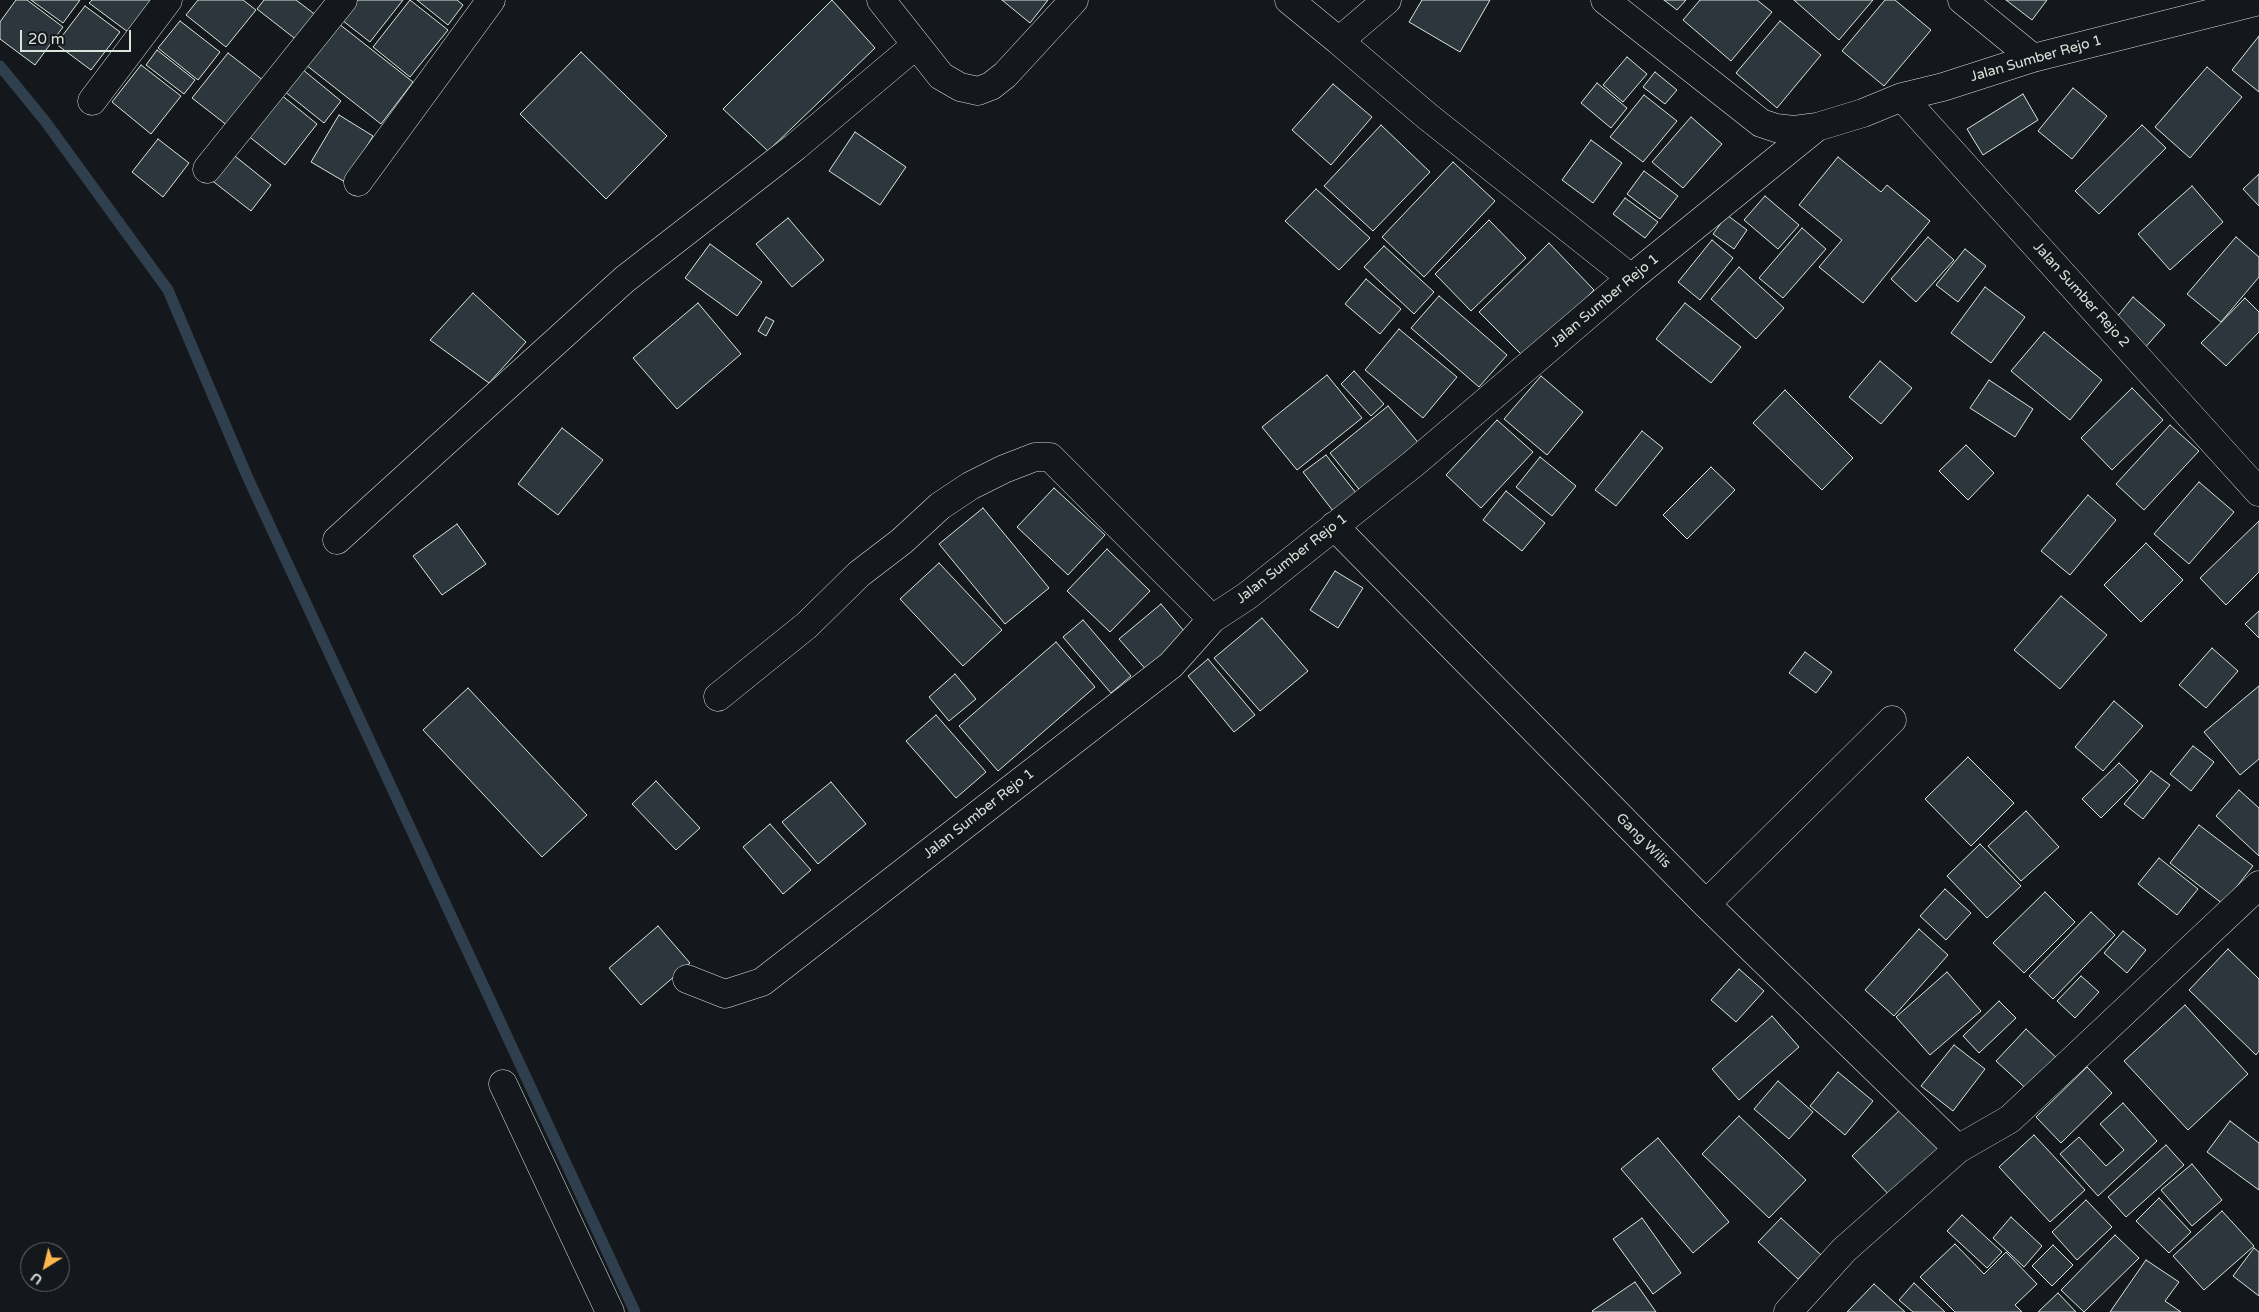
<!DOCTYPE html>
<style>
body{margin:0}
#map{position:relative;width:2259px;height:1312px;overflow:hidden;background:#14181c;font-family:"Varela Round",sans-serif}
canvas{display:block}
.north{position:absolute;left:20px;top:1242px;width:50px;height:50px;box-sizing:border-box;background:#14181c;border:1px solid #626a69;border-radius:50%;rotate:216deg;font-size:14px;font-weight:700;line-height:20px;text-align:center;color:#d8e6dc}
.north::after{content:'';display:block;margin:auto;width:18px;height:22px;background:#ffb74d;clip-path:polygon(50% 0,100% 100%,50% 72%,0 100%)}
.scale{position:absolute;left:20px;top:30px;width:111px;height:22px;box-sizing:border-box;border:2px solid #d8e6dc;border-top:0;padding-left:6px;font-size:15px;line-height:18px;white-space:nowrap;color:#d8e6dc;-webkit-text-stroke:4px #14181c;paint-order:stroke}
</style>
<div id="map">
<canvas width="2259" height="1312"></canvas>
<div class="north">U</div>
<div class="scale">20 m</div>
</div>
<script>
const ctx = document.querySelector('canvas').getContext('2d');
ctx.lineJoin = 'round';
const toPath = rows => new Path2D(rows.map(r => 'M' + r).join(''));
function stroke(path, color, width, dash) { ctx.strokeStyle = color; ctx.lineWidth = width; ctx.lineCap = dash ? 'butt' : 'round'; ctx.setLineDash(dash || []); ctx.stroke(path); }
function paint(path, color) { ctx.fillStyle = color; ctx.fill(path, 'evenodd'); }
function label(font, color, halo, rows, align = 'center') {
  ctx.font = font + ' "Varela Round",sans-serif'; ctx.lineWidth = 4; ctx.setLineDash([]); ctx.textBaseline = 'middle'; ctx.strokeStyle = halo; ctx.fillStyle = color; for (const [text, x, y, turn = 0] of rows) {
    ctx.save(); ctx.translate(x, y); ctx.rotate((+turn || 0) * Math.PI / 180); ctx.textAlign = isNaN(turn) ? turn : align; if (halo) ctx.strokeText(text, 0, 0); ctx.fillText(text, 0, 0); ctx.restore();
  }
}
stroke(toPath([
 [0,66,45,121,168,290,247,476,635,1312]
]), '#2f3f4d', 11);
const building = toPath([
 [16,0,27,0,63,27,35,65,0,39,0,22,16,0],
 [31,0,80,0,63,23,31,0],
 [92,0,152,0,128,32,89,3,92,0],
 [198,0,243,0,256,10,226,47,186,15,198,0],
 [264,0,296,0,317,16,298,41,257,9,264,0],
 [352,0,403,0,370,42,338,17,352,0],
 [410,0,448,30,410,77,373,47,410,0],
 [417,0,457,0,463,5,448,25,417,0],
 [832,0,875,48,768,151,723,109,832,0],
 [1002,0,1048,0,1030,23,1002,0],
 [1422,0,1490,0,1460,52,1409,22,1422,0],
 [1664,0,1686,0,1677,10,1664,0],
 [1700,0,1757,0,1772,12,1731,61,1683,20,1700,0],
 [1794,0,1873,0,1839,40,1794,0],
 [1885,0,1895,0,1931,30,1884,86,1842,51,1885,0],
 [2006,0,2047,0,2032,20,2006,0],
 [85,6,120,32,91,70,56,44,85,6],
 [334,20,413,82,381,124,301,61,334,20],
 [180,21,220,52,198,80,158,48,180,21],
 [1780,21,1821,55,1777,108,1736,73,1780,21],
 [2259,36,2259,92,2232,70,2259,36],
 [157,50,195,80,184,94,146,65,157,50],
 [581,52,667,136,606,199,520,114,581,52],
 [228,53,264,81,228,126,192,98,228,53],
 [1627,57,1647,74,1623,102,1603,85,1627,57],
 [141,65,181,96,151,134,112,102,141,65],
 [2207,67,2242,97,2190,158,2155,127,2207,67],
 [302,69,341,101,324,123,284,91,302,69],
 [1655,72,1677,90,1665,104,1643,87,1655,72],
 [1597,83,1627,108,1611,128,1581,103,1597,83],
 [1333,84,1372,117,1331,165,1292,130,1333,84],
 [2073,88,2107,116,2072,159,2038,131,2073,88],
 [280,94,317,124,285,165,247,135,280,94],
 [2023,94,2038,120,1983,155,1967,129,2023,94],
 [1644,95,1677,121,1643,162,1610,137,1644,95],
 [339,115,373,136,345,182,311,162,339,115],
 [1691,117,1722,144,1683,188,1652,162,1691,117],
 [1381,125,1430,172,1373,231,1324,186,1381,125],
 [2142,125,2166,148,2099,214,2075,191,2142,125],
 [855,132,906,167,880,205,829,171,855,132],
 [158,139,189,163,163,197,132,172,158,139],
 [1591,140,1622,163,1593,203,1562,180,1591,140],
 [231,153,271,185,251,211,210,179,231,153],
 [1838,157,1881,192,1887,185,1930,221,1863,303,1819,267,1842,240,1799,205,1838,157],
 [1453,162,1495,201,1424,277,1382,237,1453,162],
 [1644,171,1678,196,1660,219,1627,194,1644,171],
 [2259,174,2259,206,2243,189,2259,174],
 [2192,186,2223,222,2170,270,2138,234,2192,186],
 [1316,189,1370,238,1339,270,1285,221,1316,189],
 [1765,196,1799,225,1778,249,1744,220,1765,196],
 [1625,198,1658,222,1645,238,1613,214,1625,198],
 [1727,215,1747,230,1734,249,1713,234,1727,215],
 [788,218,824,260,792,287,756,244,788,218],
 [1489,220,1526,258,1471,311,1435,274,1489,220],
 [1802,228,1826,249,1783,298,1759,278,1802,228],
 [1928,237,1954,260,1916,302,1891,279,1928,237],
 [2236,237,2259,257,2259,277,2221,322,2187,294,2236,237],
 [1712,240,1733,258,1700,300,1678,282,1712,240],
 [1549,243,1594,290,1525,358,1479,312,1549,243],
 [710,244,762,282,737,316,685,278,710,244],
 [1384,246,1434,292,1414,314,1364,267,1384,246],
 [1965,249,1986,266,1958,302,1936,285,1965,249],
 [1739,267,1784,308,1756,339,1711,299,1739,267],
 [1366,279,1401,309,1380,334,1345,304,1366,279],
 [1985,287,2025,317,1991,363,1951,333,1985,287],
 [473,293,526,342,489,383,430,340,473,293],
 [1439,296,1507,355,1479,387,1411,328,1439,296],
 [2133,297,2165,325,2143,350,2112,323,2133,297],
 [2245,298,2259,312,2259,332,2226,366,2201,343,2245,298],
 [698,303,741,354,677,409,633,358,698,303],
 [1685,303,1741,347,1711,383,1656,339,1685,303],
 [766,317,774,321,766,336,758,331,766,317],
 [1399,329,1457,377,1423,418,1365,370,1399,329],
 [2044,332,2102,380,2070,420,2011,371,2044,332],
 [1880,361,1912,388,1881,424,1849,397,1880,361],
 [1354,371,1384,404,1371,416,1341,384,1354,371],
 [1327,375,1362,418,1297,470,1262,427,1327,375],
 [1541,376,1583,412,1547,455,1504,419,1541,376],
 [1989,380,2033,409,2015,437,1970,408,1989,380],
 [2132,388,2163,420,2112,470,2081,438,2132,388],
 [1785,390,1853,458,1822,490,1753,423,1785,390],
 [1388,406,1421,446,1362,493,1330,453,1388,406],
 [1497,420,1533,452,1481,508,1446,475,1497,420],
 [2170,425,2199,451,2144,510,2116,484,2170,425],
 [562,428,603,460,558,515,518,484,562,428],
 [1642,431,1663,448,1616,506,1595,490,1642,431],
 [1966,445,1994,473,1968,500,1939,471,1966,445],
 [1326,455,1356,493,1333,511,1303,472,1326,455],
 [1540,457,1576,486,1552,516,1516,487,1540,457],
 [1711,467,1735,490,1687,539,1663,515,1711,467],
 [2199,482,2234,512,2189,564,2154,534,2199,482],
 [1054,488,1105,535,1068,575,1017,527,1054,488],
 [1506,491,1545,523,1522,551,1483,520,1506,491],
 [2088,495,2116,520,2070,575,2041,551,2088,495],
 [983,508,1049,588,1005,624,939,544,983,508],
 [2259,521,2259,572,2226,605,2200,578,2259,521],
 [457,524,486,564,442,595,413,556,457,524],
 [2146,543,2183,580,2141,622,2104,585,2146,543],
 [1107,549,1150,591,1110,632,1067,591,1107,549],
 [939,563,1002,630,963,666,900,599,939,563],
 [1335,571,1363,588,1338,628,1310,610,1335,571],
 [2061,596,2107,635,2060,689,2014,650,2061,596],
 [1161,604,1190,638,1149,673,1119,639,1161,604],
 [2259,611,2259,638,2245,624,2259,611],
 [1262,618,1308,671,1260,711,1214,658,1262,618],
 [1083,620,1131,676,1111,693,1063,637,1083,620],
 [1056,642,1095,687,998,771,959,726,1056,642],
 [2212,648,2238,671,2206,708,2179,685,2212,648],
 [1805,652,1832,672,1816,693,1789,673,1805,652],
 [1208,659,1255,715,1234,732,1188,676,1208,659],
 [955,674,976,699,949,721,929,697,955,674],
 [2259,686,2259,759,2240,775,2204,732,2259,686],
 [468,688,587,815,542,857,423,730,468,688],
 [2114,701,2143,726,2103,771,2075,747,2114,701],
 [936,715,986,772,956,798,906,741,936,715],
 [2193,746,2214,762,2191,791,2170,774,2193,746],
 [1968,757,2014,803,1971,846,1925,799,1968,757],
 [2119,763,2138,781,2101,818,2082,799,2119,763],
 [2151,771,2170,785,2143,819,2124,804,2151,771],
 [656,781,700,828,676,850,632,804,656,781],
 [831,782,866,824,818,864,782,822,831,782],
 [2239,790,2259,808,2259,856,2216,816,2239,790],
 [2026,811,2059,847,2021,881,1988,846,2026,811],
 [770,824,811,870,783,894,743,847,770,824],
 [2199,825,2253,866,2223,904,2170,863,2199,825],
 [1980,844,2021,886,1987,918,1947,876,1980,844],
 [2159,858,2198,889,2177,915,2138,884,2159,858],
 [1945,889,1971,913,1946,940,1920,916,1945,889],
 [2045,892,2075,922,2024,973,1993,943,2045,892],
 [2091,912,2115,935,2053,999,2029,976,2091,912],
 [658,926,690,963,641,1005,609,968,658,926],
 [1919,929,1948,955,1894,1016,1865,990,1919,929],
 [2123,931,2146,950,2127,973,2104,953,2123,931],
 [2228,949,2259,979,2259,1051,2256,1055,2189,990,2228,949],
 [1739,969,1764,991,1736,1022,1711,1000,1739,969],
 [1947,972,1981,1011,1930,1055,1896,1017,1947,972],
 [2081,976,2099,992,2075,1018,2057,1001,2081,976],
 [1999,1001,2016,1018,1979,1053,1963,1036,1999,1001],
 [2185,1005,2248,1074,2188,1130,2124,1061,2185,1005],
 [1772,1016,1799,1047,1739,1100,1712,1069,1772,1016],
 [2026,1029,2061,1062,2032,1094,1996,1061,2026,1029],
 [1954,1045,1985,1069,1953,1111,1921,1086,1954,1045],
 [2087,1067,2112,1093,2061,1143,2036,1117,2087,1067],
 [1838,1072,1873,1101,1845,1135,1810,1106,1838,1072],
 [1778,1081,1813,1112,1789,1139,1754,1109,1778,1081],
 [2123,1103,2157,1141,2098,1196,2060,1154,2079,1137,2106,1166,2124,1150,2100,1124,2123,1103],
 [1902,1108,1945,1154,1895,1201,1852,1156,1902,1108],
 [1739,1116,1806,1180,1769,1218,1702,1154,1739,1116],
 [2230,1121,2259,1143,2259,1190,2207,1152,2230,1121],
 [2034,1135,2085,1190,2050,1222,1999,1167,2034,1135],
 [1658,1138,1729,1222,1693,1253,1621,1169,1658,1138],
 [2166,1145,2184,1165,2126,1217,2108,1197,2166,1145],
 [2192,1164,2222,1200,2192,1226,2161,1190,2192,1164],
 [2159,1198,2191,1232,2169,1253,2136,1221,2159,1198],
 [2086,1200,2112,1227,2077,1260,2052,1232,2086,1200],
 [2222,1211,2254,1246,2204,1290,2173,1256,2222,1211],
 [1962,1215,2002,1252,1987,1268,1947,1231,1962,1215],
 [2011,1217,2042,1246,2024,1267,1993,1238,2011,1217],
 [1642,1218,1681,1273,1653,1294,1613,1239,1642,1218],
 [1781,1218,1821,1255,1798,1279,1758,1242,1781,1218],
 [2115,1235,2139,1258,2084,1312,2061,1290,2115,1235],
 [1955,1244,1984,1274,2006,1252,2037,1284,2015,1305,2022,1312,1955,1312,1920,1277,1955,1244],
 [2053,1245,2073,1265,2052,1286,2032,1266,2053,1245],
 [2254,1248,2259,1252,2259,1296,2233,1276,2254,1248],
 [2146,1260,2179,1282,2165,1301,2181,1312,2110,1312,2146,1260],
 [1635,1282,1656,1312,1593,1312,1592,1311,1635,1282],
 [1914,1283,1945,1312,1913,1312,1899,1300,1914,1283],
 [1874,1284,1905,1312,1847,1312,1874,1284],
 [2058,1293,2076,1312,2038,1312,2058,1293]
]);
paint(building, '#2c363c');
stroke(building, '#d8e6dc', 1);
const minor = toPath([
 [881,0,941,76,960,87,978,91,991,86,1005,75,1074,0],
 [1289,0,1339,41,1387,0],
 [1605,0,1761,123,1776,128,1794,130,1817,127,1863,113,1902,97,1943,87,2033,58,2259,1],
 [1962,0,2033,58],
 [1339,41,1427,116,1631,278],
 [1902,97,2259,492],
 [92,101,168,0],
 [207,169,343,0],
 [358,182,491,0],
 [1334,526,1706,904,1958,1149],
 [337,540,625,279,795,147,916,45],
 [718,697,807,625,859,574,902,541,940,506,970,486,1004,469,1035,457,1050,457,1212,619],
 [1706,904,1892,720],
 [687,979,725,994,762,982,1171,665,1212,619,1247,596,1413,464,1631,278,1817,127],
 [503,1084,610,1312],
 [1788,1312,1844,1250,1958,1149,2010,1119,2259,885]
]);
stroke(minor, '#d8e6dc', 29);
stroke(minor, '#14181c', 28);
label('14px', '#d8e6dc', '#14181c', [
 ["Jalan Sumber Rejo 1",2036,59,-16],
 ["Jalan Sumber Rejo 2",2081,295,48],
 ["Jalan Sumber Rejo 1",1605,301,-40],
 ["Jalan Sumber Rejo 1",1292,559,-38],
 ["Jalan Sumber Rejo 1",979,814,-38],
 ["Gang Wilis",1643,841,45]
]);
</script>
